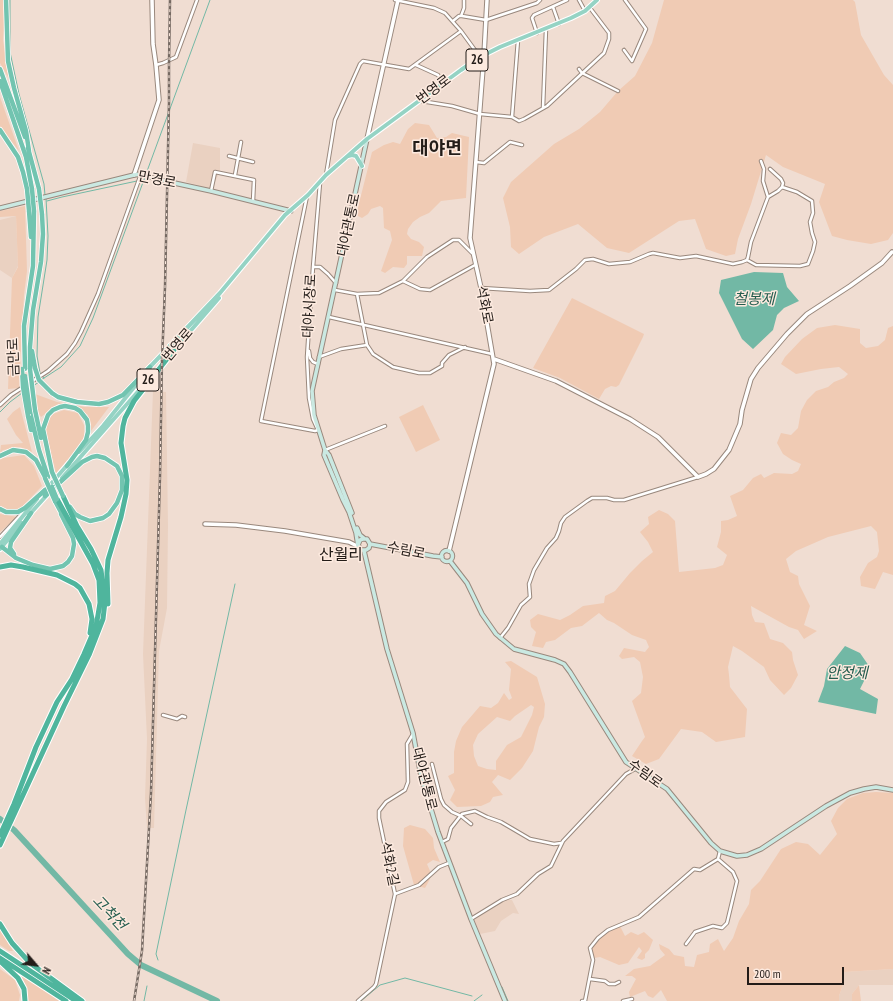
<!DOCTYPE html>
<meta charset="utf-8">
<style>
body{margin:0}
#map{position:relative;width:893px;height:1001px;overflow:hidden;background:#f0ddd2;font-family:"PT Sans Narrow",sans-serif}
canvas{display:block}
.north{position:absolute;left:16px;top:945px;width:40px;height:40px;-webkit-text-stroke:3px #fdeadf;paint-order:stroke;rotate:118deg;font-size:11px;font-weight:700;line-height:16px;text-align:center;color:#231c18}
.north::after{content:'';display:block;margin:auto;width:14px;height:18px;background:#231c18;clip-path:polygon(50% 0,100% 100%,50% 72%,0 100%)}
.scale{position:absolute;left:747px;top:967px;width:97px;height:18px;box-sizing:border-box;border:2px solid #231c18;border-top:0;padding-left:5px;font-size:12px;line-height:14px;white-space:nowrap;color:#231c18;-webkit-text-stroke:3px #fdeadf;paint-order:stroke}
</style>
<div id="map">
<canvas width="893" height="1001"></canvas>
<div class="north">N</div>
<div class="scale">200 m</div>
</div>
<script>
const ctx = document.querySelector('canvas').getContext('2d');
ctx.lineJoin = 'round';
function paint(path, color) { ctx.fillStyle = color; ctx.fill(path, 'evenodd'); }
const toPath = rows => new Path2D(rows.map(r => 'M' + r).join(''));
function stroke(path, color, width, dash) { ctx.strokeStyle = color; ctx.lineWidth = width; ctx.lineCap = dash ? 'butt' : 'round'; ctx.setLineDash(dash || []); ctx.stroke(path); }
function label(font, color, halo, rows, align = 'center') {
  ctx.font = font + ' "PT Sans Narrow","Noto Sans KR",sans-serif'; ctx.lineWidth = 3; ctx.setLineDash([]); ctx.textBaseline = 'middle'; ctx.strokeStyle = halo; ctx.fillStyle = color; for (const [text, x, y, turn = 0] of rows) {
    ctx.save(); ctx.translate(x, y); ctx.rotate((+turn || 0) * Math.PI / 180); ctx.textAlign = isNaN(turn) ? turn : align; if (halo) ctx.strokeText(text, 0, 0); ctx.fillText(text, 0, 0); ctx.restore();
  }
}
paint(toPath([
 [193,143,220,148,220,171,212,189,186,182],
 [16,216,18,266,12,278,0,270,0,220],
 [153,391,166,392,168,525,167,608,159,651,154,828,147,828,145,798,147,739,143,654],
 [505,900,512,900,519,914,513,913,501,921,495,931,480,934,474,920],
 [893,969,893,985,859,985,852,994,852,1001,839,1001,839,996,844,982,844,972]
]), '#ead1c1');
paint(toPath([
 [0,0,5,0,3,40,9,79,0,63],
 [664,0,853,0,855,2,861,35,884,75,893,85,893,233,888,240,871,244,847,240,832,236,819,202,825,184,783,167,766,155,751,204,738,239,735,254,726,256,706,249,695,219,679,221,629,253,607,248,578,224,544,237,519,254,511,247,510,227,503,198,511,182,554,144,579,129,600,112,618,91,635,76,652,43],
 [0,97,19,151,0,127],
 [415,123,429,125,437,138,446,137,452,133,469,137,466,198,441,201,429,213,420,217,413,222,408,229,407,234,411,239,419,242,424,247,422,256,407,256,407,264,404,268,393,267,385,273,381,271,392,240,390,231,384,228,383,208,380,206,371,209,368,214,362,218,356,215,372,152,384,145,393,142,400,144,408,129],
 [25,206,27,271,24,295,19,388,8,389,12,278,18,267,16,216,0,217,0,211],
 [572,298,644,334,643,337,619,385,616,387,611,386,605,389,599,399,560,378,533,368],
 [835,325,860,329,860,343,866,348,878,346,885,340,888,328,893,326,893,575,883,572,875,589,861,586,860,577,868,563,877,557,879,551,877,532,871,526,828,537,796,551,786,559,790,572,798,576,799,584,810,606,804,625,817,631,804,639,798,630,789,627,751,606,752,615,755,622,764,623,770,639,783,643,792,652,793,660,798,675,791,688,784,695,770,680,764,667,742,651,733,646,728,667,729,675,730,687,747,709,745,737,716,742,702,732,681,729,659,759,646,764,632,756,642,741,645,737,632,701,641,693,643,677,640,662,634,657,622,659,619,656,624,648,645,652,649,647,646,640,632,635,614,623,607,620,599,613,582,626,571,628,555,640,546,642,543,648,532,646,536,632,531,627,530,620,538,614,560,620,570,615,583,606,604,603,605,596,615,591,630,573,642,561,653,552,648,542,640,532,649,524,648,517,659,510,668,514,675,521,679,572,715,568,723,565,727,555,717,547,721,532,721,521,728,520,737,516,730,496,743,490,753,478,761,474,764,478,774,473,792,474,798,471,801,464,792,460,783,454,777,443,781,433,791,435,798,428,801,411,807,400,816,391,828,387,834,382,844,378,848,374,839,367,821,369,796,374,781,364,785,357,802,339,817,328],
 [35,394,57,402,85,407,109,407,91,431,88,415,75,406,58,404,41,417,38,412],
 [423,405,440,440,416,452,399,417],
 [20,407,32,452,20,447,3,450,0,453,1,445,23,443,16,435,7,419,13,412],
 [64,410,78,413,84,425,84,437,78,447,56,474,46,432,47,422,53,414],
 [24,455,34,466,42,486,20,509,10,511,0,507,0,460,3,458],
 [0,514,17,517,0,532],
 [511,661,537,677,545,704,544,717,539,727,533,751,522,768,510,780,498,775,492,782,503,795,493,797,490,802,481,806,457,807,450,800,455,790,448,776,454,773,454,752,456,741,462,727,480,706,491,708,498,703,504,693,509,700,512,698,509,690,511,669,505,662],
 [531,705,534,707,532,715,521,737,507,745,496,761,496,770,487,769,478,766,474,756,473,745,478,734,497,717,510,721,515,716],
 [876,792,893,793,893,969,844,972,844,982,839,996,839,1001,667,1001,661,990,653,998,648,996,645,991,630,997,629,992,636,979,632,976,625,976,634,969,650,966,665,955,660,949,659,944,669,949,674,955,684,957,685,966,694,967,697,955,709,952,710,944,718,939,724,951,733,938,739,921,749,904,751,890,760,881,781,849,796,842,808,844,820,855,837,834,831,821,838,808,847,799,863,793],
 [410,825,425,829,433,838,434,848,440,862,433,860,427,864,430,871,430,879,425,888,414,885,403,846,404,828],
 [0,926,13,951,9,951,0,945],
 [620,926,625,936,631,932,638,935,644,932,653,940,649,950,645,954,645,958,642,960,637,958,642,951,639,947,628,963,619,965,600,957,594,958,592,947,607,932],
 [0,969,15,980,20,995,19,1001,0,1001],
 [21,975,47,992,59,1001,27,1001,26,987],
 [859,985,861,1001,852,1001,852,994]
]), '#f0cbb4');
paint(toPath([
 [754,272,783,273,787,287,799,301,784,308,777,315,773,330,753,349,742,339,719,293,721,280],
 [845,646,860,653,869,666,866,677,860,689,878,699,876,714,818,702,824,686,827,669]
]), '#72b8a5');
stroke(toPath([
 [10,0,10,52,19,94,44,184,45,195],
 [146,174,210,0],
 [47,201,62,197,137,181],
 [44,378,40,373,37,356,38,317,47,260,48,236,46,198],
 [41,380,61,367,80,346,93,318,145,177],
 [33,386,39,382],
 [0,412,10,402,22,393],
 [158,960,156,954,186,810,235,584],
 [502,987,508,1001],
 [144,1001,147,986],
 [361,1001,380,985,405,978,472,996],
 [474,1001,482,995]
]), '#72b8a5', 1);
stroke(toPath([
 [0,819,14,830,128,954,141,965,217,1001]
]), '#72b8a5', 6);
const minor = toPath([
 [395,0,434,8,445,13,461,31,480,57],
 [579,0,585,11],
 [553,7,559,24],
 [461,16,464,8,464,0],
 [453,21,459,16,462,16,486,20,537,3,540,0],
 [537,33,532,18,534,15,567,0],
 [624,50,632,61,646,29,625,0],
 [156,65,163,63,176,57,197,0],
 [416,65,438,75,443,83],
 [579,69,582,73,618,91],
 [421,101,452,106,480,114,512,117,519,121,524,119,547,106,604,53,609,39,609,33,590,8],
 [543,108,546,29],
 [512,117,518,40],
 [229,156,253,162],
 [761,161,764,169,763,181,768,197],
 [476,162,484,163,510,142,522,145],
 [235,175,241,142],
 [326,175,335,120,360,64,363,61,409,69,461,31],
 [211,191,215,172,254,180,253,201],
 [307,196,261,421,315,431,318,430,313,419,309,398,307,357,313,267,320,183],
 [747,260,756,265,800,266,808,264,813,251,815,242,812,233,810,222,813,213,812,201,797,192,782,187],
 [313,267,320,267,328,274,336,283],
 [403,281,420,289,430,290,475,265],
 [481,288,530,291,549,290,576,269,585,260,593,259,609,264,630,262,649,254,653,253,680,258,696,256,733,264,742,262,747,260,748,257,751,242,768,197,778,191,782,187,783,183,781,179,770,169],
 [335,290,357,294,379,293,403,281,427,257,453,240,459,240,472,253],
 [357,294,367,345,373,354,393,367,419,373,430,373,442,366,442,363,449,355,465,347],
 [329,317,492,354],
 [309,351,310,358,313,362,318,364],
 [319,357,341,349,367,345],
 [0,405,11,395,48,371,67,354,75,343,81,332,98,294,141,174],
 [325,450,385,426],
 [0,537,26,509],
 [500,638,508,628,521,605,530,597,529,584,534,570,547,548,556,538,559,531,561,523,565,517,587,501,592,498,607,498,614,500,624,500,698,477],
 [163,715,177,719,182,716,185,717],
 [432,764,441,799,444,805,452,812,461,816,471,824],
 [442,842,448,839,451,828,462,814,475,811,487,817,501,822,530,839,554,844,561,843],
 [395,894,419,885,439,867,449,863],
 [471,919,502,900,517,894,538,874,551,866,563,841,626,774,635,769],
 [686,944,695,932,713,926,722,928,727,923,737,881,733,872,718,859],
 [590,979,605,981,609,984,615,984,619,982],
 [358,1001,374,987,376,984,395,894,379,818,379,811,386,802,405,790,408,782,407,744,413,734],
 [582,1001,585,1001,593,960,590,948,598,938,608,930,639,917,694,869,700,870,718,859,720,851],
 [623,1001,632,999]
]);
const tertiary = toPath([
 [367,139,398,0],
 [134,175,159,100,156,65,153,44,152,0],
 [494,359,556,381,630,419,658,437,698,477,706,474,714,469,729,450,740,424,742,410,751,379,758,368,787,334,807,314,850,286,882,263,892,252],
 [205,524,236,525,285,531,349,542,359,547],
 [449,551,494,364,481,288,470,238,484,55,487,0]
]);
const secondary = toPath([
 [0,208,134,175,141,174,156,179,211,191,291,211],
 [325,450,329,455,352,513],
 [357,528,360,535,365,539],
 [370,544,433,556,442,557],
 [358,545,360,540,363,539,367,539,370,544,369,548,366,550,361,550,358,546,356,533,349,512,343,500,324,455,325,450,314,415,312,391,367,139],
 '441.5 556a5.5 5.5 0 1 1 11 0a5.5 5.5 0 1 1-11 0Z',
 [364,551,387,649,413,733,421,776,438,832,471,919,505,1001],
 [450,561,467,583,482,614,496,634,514,649,555,660,564,664,570,672,626,762,667,789,711,843,720,851,737,856,747,855,761,849,826,806,850,793,864,789,876,787,893,790]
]);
const primary = toPath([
 [348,156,352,155,356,156,362,166],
 [173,351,219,298],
 [148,369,220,293,285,215,308,195,326,175,367,139,461,70,480,57,500,47,571,18,585,11,597,0],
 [79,452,103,426,139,381],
 [62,478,142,387],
 [43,493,69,463],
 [29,515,47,495],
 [0,544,37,499],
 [0,549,22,523]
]);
const trunk = toPath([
 [6,0,8,61,14,88,26,131,29,151],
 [0,69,25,137],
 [0,81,26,157,32,189],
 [0,130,18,157,23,172,27,189],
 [28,148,39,189],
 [29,211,31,237],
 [32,351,35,368],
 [25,369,24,326,33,266,34,211],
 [30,369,30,347,33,310,41,262,43,234,42,214],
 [52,393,58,397,77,402,99,404,108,402,123,395,150,367],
 [35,410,41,438],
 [30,412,39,450,48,477],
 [28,416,31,430],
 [0,456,13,450,26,452,36,460,45,477],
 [52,472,43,429,48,415,53,410,60,407,65,406,75,408,80,411,87,420,88,426,88,432,86,440,67,466],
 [45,496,82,462,92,457,97,456,105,458,117,466,122,476,122,490,117,503,109,514,103,518,90,521,80,517,75,514,70,507],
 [55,501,63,516],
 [0,509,6,512,18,512,25,508,45,490],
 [2,547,16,558,33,565,50,569,63,566,68,562,72,556,74,544,73,538,61,514],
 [14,554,10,548,11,542,31,513]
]);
const motorway = toPath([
 [0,567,11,565,23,567,57,575,75,584,80,588,89,604,92,619,90,633],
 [108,604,107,573,108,560,121,517,126,494,127,480,121,443,123,426,125,418,134,401,174,350],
 [0,835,14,804,36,747,57,702,72,679,84,654,96,626,98,615,100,603,99,580,93,564,57,499],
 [0,845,64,706,89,655,103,619,105,602,101,570,91,549,77,526,63,496],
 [0,924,12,943,30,963,82,1001],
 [0,951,76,1001],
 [0,958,66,1001],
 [1,962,18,978,24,989,25,1001]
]);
stroke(minor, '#99887d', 4.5);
stroke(tertiary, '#99887d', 5.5);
stroke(secondary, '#99887d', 5.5);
stroke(primary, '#fff', 6);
stroke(trunk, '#fff', 6);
stroke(motorway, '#fff', 7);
stroke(minor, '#fff', 2.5);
stroke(tertiary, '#fff', 3.5);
stroke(secondary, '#cae9e2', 3.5);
stroke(primary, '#95d3c4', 4);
stroke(trunk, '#72c4b0', 4.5);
stroke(motorway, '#4fb59d', 5);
const rail = toPath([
 [134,1001,142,951,151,793,160,476,162,360,165,287,169,103,169,64,170,0]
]);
stroke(rail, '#756962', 2.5);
stroke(rail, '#fdeadf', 1, [3]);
const trunkBridge = toPath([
 [27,189,29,211],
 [32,189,34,211],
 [39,189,42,214],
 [35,368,39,380,52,393],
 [22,369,23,387,28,416],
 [30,369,35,410],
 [25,376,30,412],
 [52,472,63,496],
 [45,478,55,501],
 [52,487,57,499]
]);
stroke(trunkBridge, '#fff', 6, []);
stroke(trunkBridge, '#72c4b0', 4.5);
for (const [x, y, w] of [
 [477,60,22],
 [148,380,22]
]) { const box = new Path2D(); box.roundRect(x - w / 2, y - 11, w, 22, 3); ctx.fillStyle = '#fdeadf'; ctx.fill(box); stroke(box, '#231c18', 1); }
label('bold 13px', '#231c18', null, [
 ["26",477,60],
 ["26",148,380]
]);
label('14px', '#231c18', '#fdeadf', [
 ["번영로",434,90,-37],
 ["만경로",157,180,11],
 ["대야관통로",349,225,-78],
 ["석화로",484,305,79],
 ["대야시장로",310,306,-87],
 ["번영로",178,345,-50],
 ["금만로",14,357,-92],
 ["수림로",406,551,12],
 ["수림로",645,774,36],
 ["대야관통로",424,779,76],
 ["석화2길",389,864,78]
]);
label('italic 15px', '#245d4f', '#fdeadf', [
 ["철봉제",754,300],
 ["안정제",847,674],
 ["고척천",109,913,47]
]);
label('16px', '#231c18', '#fdeadf', [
 ["산월리",341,555]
]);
label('bold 18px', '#231c18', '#fdeadf', [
 ["대야면",437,149]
]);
</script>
